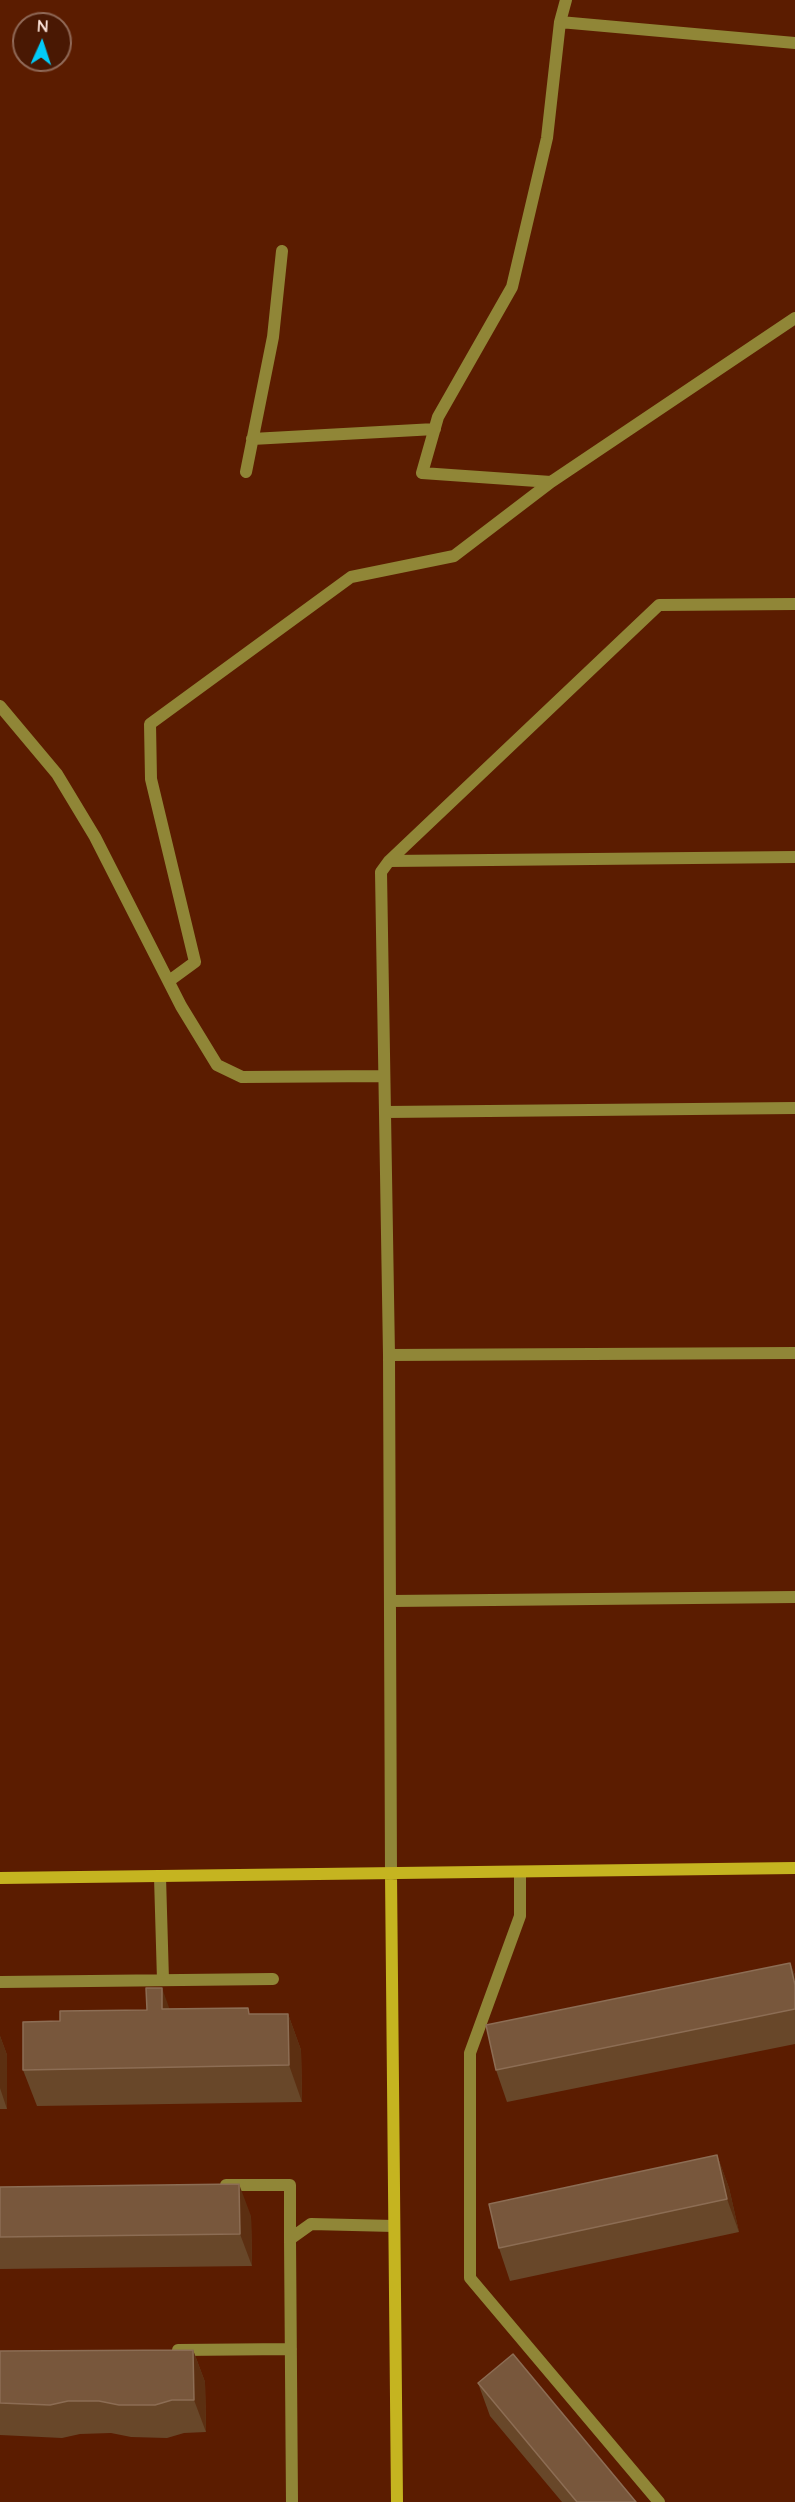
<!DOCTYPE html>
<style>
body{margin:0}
#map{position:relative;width:795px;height:2502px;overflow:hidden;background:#5b1c00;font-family:Quicksand,sans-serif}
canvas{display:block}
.north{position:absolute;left:12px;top:12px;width:60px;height:60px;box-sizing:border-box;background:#491803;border:2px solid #906958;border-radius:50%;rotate:3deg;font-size:16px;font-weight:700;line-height:24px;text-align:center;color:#fbe2d8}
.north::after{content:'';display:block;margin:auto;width:21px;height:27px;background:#02cbf9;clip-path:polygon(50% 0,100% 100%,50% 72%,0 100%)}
</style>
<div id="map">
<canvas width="795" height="2502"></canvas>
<div class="north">N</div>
</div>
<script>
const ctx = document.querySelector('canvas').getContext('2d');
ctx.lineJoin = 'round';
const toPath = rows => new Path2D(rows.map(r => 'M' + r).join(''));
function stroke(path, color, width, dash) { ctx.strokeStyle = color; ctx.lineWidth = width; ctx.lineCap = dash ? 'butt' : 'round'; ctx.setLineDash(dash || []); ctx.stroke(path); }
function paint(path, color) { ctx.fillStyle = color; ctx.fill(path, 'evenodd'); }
stroke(toPath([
 [520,1872,520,1916,470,2053,470,2278,659,2502],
 [160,1877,163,1980],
 [0,1982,273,1979],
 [226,2185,290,2185,290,2239],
 [178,2350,291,2349],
 [292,2502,290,2239,311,2224,394,2226]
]), '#908637', 12);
stroke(toPath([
 [566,0,560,22,547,138,512,287,438,417,422,473,551,482,795,318],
 [560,22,795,43],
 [252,439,435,429],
 [246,472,273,337,282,251],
 [0,706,57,774,95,837,181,1006,217,1065,242,1077,384,1076],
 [389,861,795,857],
 [169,981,195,962,151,779,150,724,351,577,454,556,551,482],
 [386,1112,795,1108],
 [389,1355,795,1353],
 [391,1601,795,1597],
 [391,1874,389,1355,381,872,389,861,659,605,795,604]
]), '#908637', 12);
stroke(toPath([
 [391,1874,397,2502],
 [0,1878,795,1868]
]), '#c5b420', 12);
paint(toPath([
 [790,1963,795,1975,795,2044,507,2102,496,2070],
 [170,2009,251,2014,288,2014,301,2050,302,2102,37,2106,23,2070,60,2021],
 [0,2036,7,2055,7,2109,0,2109],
 [717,2155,729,2188,739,2232,510,2281,499,2248],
 [0,2187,251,2216,252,2266,0,2269],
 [193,2350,205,2382,206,2432,184,2433,167,2438,131,2437,111,2433,80,2434,62,2438,0,2435,0,2351],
 [478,2383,636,2502,562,2502,490,2416]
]), '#684729');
paint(toPath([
 [790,1963,795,1975,795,1985],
 [162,1988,175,2024,162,2009],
 [288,2014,301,2050,302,2102,289,2065],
 [0,2036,7,2055,7,2109,0,2088],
 [717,2155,729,2188,739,2232,727,2199],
 [239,2184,251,2216,252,2266,240,2234],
 [193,2350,205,2382,206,2432,194,2400]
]), '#5c2f11');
const building = toPath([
 [790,1963,795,1985,795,2009,496,2070,486,2025,790,1963],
 [146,1988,162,1988,162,2009,248,2008,249,2014,288,2014,289,2065,23,2070,23,2022,60,2021,60,2011,147,2010,146,1988],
 [717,2155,727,2199,499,2248,489,2204,717,2155],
 [239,2184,240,2234,0,2237,0,2187,239,2184],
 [193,2350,194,2400,172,2400,155,2405,119,2405,99,2401,68,2401,50,2405,0,2403,0,2351,193,2350],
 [513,2354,636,2502,577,2502,478,2383,513,2354]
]);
paint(building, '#78573c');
stroke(building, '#8c6d54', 1.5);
</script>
